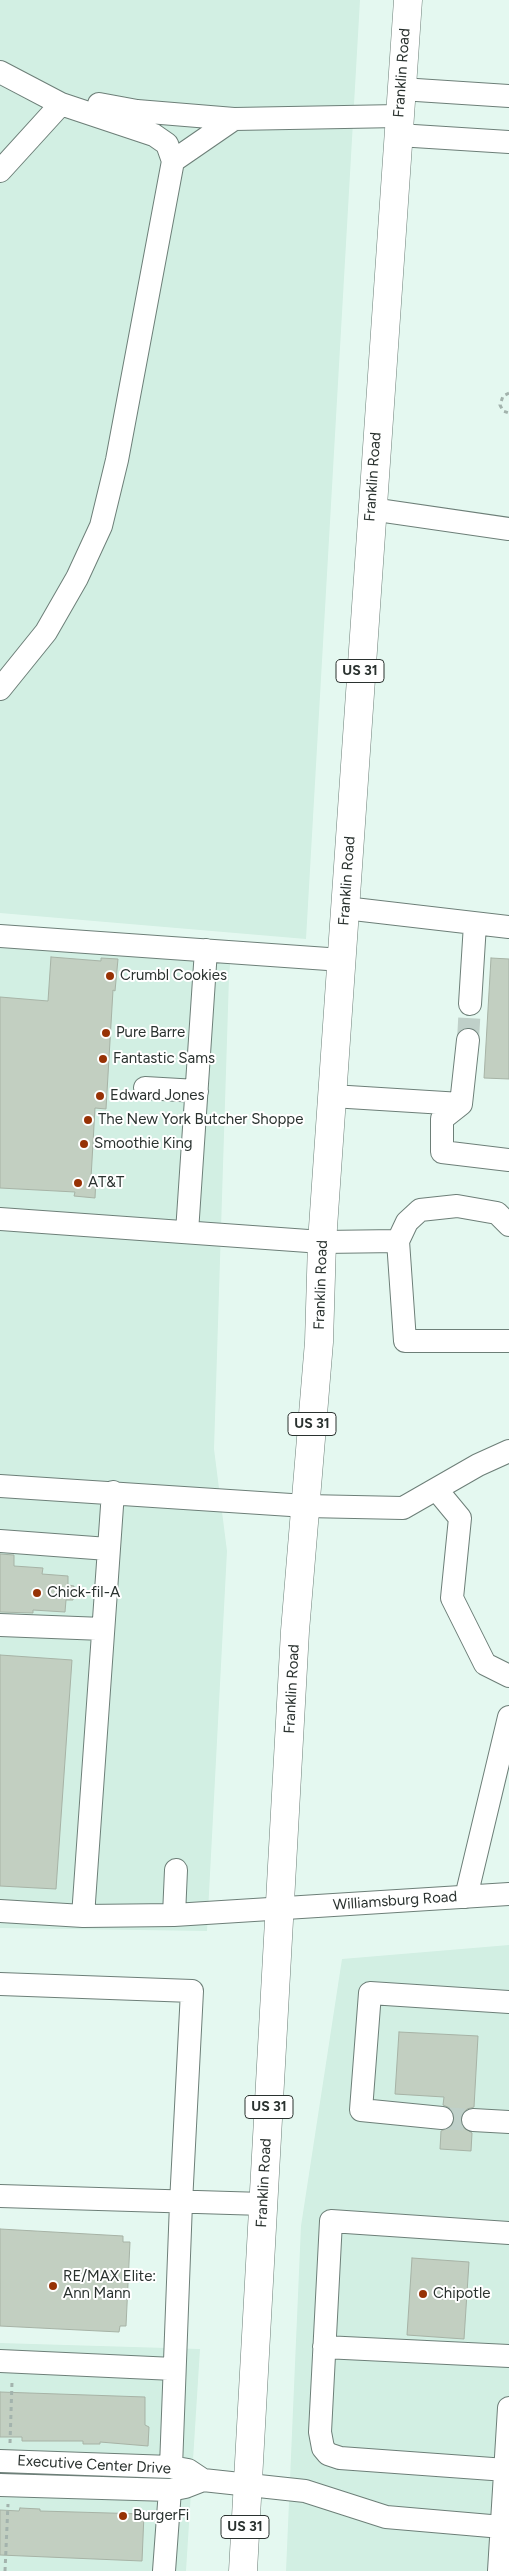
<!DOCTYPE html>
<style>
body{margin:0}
canvas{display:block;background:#e4f8f0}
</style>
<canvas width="509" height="2571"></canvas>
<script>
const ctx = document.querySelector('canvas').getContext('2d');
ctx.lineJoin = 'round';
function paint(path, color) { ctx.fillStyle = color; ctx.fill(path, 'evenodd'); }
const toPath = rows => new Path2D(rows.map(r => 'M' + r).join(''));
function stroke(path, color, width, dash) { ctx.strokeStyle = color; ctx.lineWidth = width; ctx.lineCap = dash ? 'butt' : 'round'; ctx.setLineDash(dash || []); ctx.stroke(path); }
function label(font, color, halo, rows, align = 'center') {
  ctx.font = font + ' Figtree,sans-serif'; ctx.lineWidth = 4; ctx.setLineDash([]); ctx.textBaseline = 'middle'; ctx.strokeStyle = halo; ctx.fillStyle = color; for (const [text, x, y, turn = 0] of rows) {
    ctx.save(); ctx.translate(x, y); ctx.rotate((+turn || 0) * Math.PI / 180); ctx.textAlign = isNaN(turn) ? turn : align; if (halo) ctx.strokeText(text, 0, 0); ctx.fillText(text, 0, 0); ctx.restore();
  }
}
paint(toPath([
 [0,0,360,0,306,939,0,913],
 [0,928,232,941,229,977,214,1449,227,1551,207,1931,0,1928],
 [509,1945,509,2571,286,2571,301,2226,342,1959],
 [0,2343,200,2349,186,2571,0,2571]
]), '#d2efe3');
const building = toPath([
 [51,957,101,961,101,958,118,959,115,991,113,990,106,1109,95,1108,91,1178,96,1178,95,1198,74,1196,75,1192,0,1188,0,997,48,1001,51,957],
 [491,958,509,959,509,1079,484,1078,491,958],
 [0,1554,14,1555,14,1566,43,1568,42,1574,68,1576,68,1585,74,1586,73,1600,66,1600,65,1612,33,1610,33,1613,0,1612,0,1554],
 [0,1655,72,1660,56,1889,0,1886,0,1655],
 [399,2032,478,2036,474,2107,467,2109,460,2119,462,2126,472,2133,471,2151,440,2149,441,2131,452,2126,455,2119,450,2108,443,2105,444,2097,395,2094,399,2032],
 [0,2229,123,2236,123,2242,130,2242,126,2326,120,2326,119,2332,0,2326,0,2229],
 [412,2258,469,2262,464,2339,407,2335,412,2258],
 [0,2392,145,2397,145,2425,149,2427,148,2446,100,2442,100,2444,83,2444,83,2441,22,2441,22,2437,0,2437,0,2392],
 [20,2508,40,2509,40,2511,144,2514,142,2561,0,2555,0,2510,19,2511,20,2508]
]);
paint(building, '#c2cfc1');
stroke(building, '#a7b3a6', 1);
stroke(toPath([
 [468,1040,470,1004],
 [442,2118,473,2120]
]), '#bfd0c9', 22, [22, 11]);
const minor = toPath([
 [0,72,61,104,154,135,167,144,173,161,117,460,101,526,77,578,46,632,0,689],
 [401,89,509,96],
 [99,104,137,111,234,119],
 [398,135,509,142],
 [173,161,234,119,399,116],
 [0,171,61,104],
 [371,509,509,529],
 [345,908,509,927],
 [0,936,342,960],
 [470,1004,475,924],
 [145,1088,197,1091],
 [332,1096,461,1104,442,1119,442,1152,509,1160],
 [461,1104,468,1040],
 [0,1219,322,1242,398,1241,405,1341,509,1341],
 [187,1232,206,950],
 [398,1241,407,1222,420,1210,457,1206,497,1213,509,1225],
 [0,1486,306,1506,403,1508,478,1465,509,1451],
 [436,1489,460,1518,452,1598,485,1664,509,1676],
 [0,1541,108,1549],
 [0,1625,103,1629],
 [466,1897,509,1717],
 [0,1911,83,1916,174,1915,509,1894],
 [174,1915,176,1870],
 [83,1916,113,1492],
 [0,1984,192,1991,181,2203,171,2467],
 [442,2118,361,2110,370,1993,509,2002],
 [473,2120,509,2122],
 [0,2196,263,2204],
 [324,2347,509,2356],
 [0,2361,174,2369],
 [0,2461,171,2467,188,2470,203,2480,185,2487,170,2490,0,2485],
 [506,2470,340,2458,328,2454,323,2448,320,2432,331,2221,509,2233],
 [203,2480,305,2491,386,2517,502,2527],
 [164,2571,170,2490],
 [499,2571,509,2408]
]);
const major = toPath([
 [243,2571,295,1631,319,1342,322,1242,408,0]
]);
stroke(minor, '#6d7f78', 24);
stroke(major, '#6d7f78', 29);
stroke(toPath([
 [509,393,503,396,500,405,503,411,509,413],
 [10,2443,12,2382],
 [5,2571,8,2504]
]), '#a3b3ad', 3, [4, 4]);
stroke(minor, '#fff', 22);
stroke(major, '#fff', 28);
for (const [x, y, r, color] of [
 [110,976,5,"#973205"],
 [106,1033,5,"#973205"],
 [103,1059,5,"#973205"],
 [100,1096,5,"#973205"],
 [88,1120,5,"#973205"],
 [84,1144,5,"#973205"],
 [78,1183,5,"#973205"],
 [37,1593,5,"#973205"],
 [53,2286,5,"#973205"],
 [423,2294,5,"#973205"],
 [123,2516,5,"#973205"]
]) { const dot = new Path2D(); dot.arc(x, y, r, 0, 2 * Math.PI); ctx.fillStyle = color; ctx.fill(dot); stroke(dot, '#fff', 2); }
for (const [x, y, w] of [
 [360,671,48],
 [312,1424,48],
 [269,2107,48],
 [245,2527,48]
]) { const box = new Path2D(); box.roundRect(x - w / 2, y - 11.5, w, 23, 4); ctx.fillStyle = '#fff'; ctx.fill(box); stroke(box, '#2a322f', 1); }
label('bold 14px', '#2a322f', null, [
 ["US 31",360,671],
 ["US 31",312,1424],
 ["US 31",269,2107],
 ["US 31",245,2527]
]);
label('15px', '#2a322f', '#fff', [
 ["Franklin Road",402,73,-86],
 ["Franklin Road",373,477,-86],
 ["Franklin Road",347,881,-86],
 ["Franklin Road",321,1285,-88],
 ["Franklin Road",292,1689,-87],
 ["Williamsburg Road",395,1901,-4],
 ["Franklin Road",264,2183,-87],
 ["Executive Center Drive",94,2465,3]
]);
label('15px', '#2a322f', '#fff', [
 ["Crumbl Cookies",120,976],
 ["Pure Barre",116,1033],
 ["Fantastic Sams",113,1059],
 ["Edward Jones",110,1096],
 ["The New York Butcher Shoppe",98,1120],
 ["Smoothie King",94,1144],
 ["AT&T",88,1183],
 ["Chick-fil-A",47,1593],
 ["RE/MAX Elite:",63,2277],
 ["Ann Mann",63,2294],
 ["Chipotle",433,2294],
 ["BurgerFi",133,2516]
], 'left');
</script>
